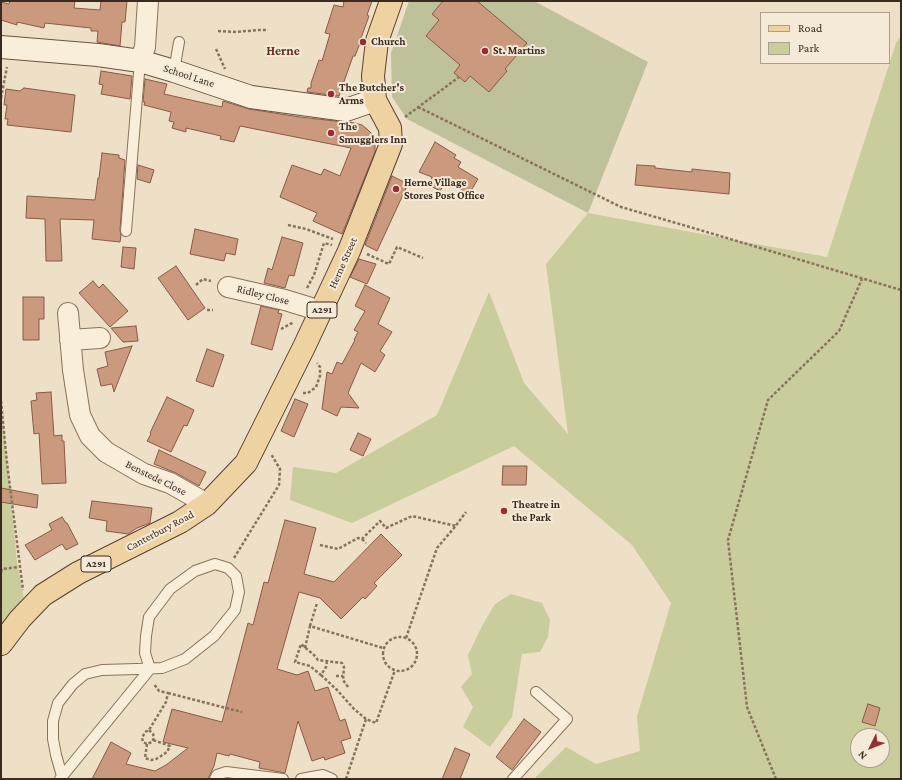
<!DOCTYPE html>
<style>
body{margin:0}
#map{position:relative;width:902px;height:780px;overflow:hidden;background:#eee0c7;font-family:"Crimson Pro",serif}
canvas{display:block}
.frame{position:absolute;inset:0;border:2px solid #3a2b20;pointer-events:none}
.legend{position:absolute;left:760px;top:12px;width:130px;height:52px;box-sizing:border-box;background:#f5ead7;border:1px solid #aa9e8e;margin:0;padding:5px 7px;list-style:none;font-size:12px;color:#3a2b20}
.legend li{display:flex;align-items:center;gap:8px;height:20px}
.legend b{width:20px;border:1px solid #aa9e8e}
.north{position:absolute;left:850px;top:728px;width:40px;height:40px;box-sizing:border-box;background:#f5ead7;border:1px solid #aa9e8e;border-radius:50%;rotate:227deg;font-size:11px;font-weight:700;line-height:16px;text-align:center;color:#3a2b20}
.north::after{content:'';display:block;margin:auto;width:14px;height:18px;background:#972e35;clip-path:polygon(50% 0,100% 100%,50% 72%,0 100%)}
</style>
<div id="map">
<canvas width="902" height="780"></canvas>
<div class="frame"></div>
<ul class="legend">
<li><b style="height:5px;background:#efd2a1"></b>Road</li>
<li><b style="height:11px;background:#c9cc9b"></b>Park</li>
</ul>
<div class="north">N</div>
</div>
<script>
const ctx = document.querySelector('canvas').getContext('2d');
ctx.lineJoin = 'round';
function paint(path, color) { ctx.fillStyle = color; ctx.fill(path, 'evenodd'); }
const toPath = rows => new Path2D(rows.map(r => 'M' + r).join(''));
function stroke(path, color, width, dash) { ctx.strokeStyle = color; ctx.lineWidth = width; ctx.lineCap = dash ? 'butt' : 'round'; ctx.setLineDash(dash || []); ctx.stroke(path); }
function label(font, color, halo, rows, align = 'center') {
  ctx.font = font + ' "Crimson Pro",serif'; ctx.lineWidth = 4; ctx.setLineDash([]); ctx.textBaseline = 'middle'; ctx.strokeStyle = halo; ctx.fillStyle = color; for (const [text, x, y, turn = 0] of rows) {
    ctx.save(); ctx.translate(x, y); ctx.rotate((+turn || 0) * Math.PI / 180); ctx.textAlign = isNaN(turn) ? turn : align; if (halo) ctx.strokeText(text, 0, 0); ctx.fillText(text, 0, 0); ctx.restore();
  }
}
paint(toPath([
 [901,36,901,779,534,779,566,747,596,764,640,751,637,716,671,603,632,545,514,446,352,523,290,500,293,467,336,473,437,415,489,292,524,383,568,434,546,264,588,213,827,257,896,43],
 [858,736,882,736,882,760,858,760],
 [1,400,17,562,24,599,1,644],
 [511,594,542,603,550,620,548,637,540,652,522,654,512,717,490,747,463,727,473,707,461,687,472,674,468,655,482,626,495,604]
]), '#c9cc9b');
paint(toPath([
 [409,1,534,1,648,62,588,213,407,119,392,97,391,53]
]), '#bfc19a');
const building = toPath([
 [10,1,75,1,74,8,100,10,101,1,127,1,125,22,122,22,120,46,97,42,98,31,91,31,91,28,45,23,44,28,17,22,17,25,1,20,1,2,9,4,10,1],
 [344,1,372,1,367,15,369,16,361,38,362,38,355,56,353,56,339,96,307,92,308,88,311,88,311,83,319,60,322,61,330,34,325,33,334,5,343,7,344,1],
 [443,1,477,1,527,43,505,69,507,71,489,92,470,76,465,82,454,73,460,65,426,36,439,20,432,14,443,1],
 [101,71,132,76,130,99,101,94,103,85,99,84,101,71],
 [145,79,167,84,164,94,222,107,223,101,249,109,300,117,344,122,350,122,362,125,367,129,373,135,375,139,375,152,342,234,313,221,317,213,280,197,292,165,321,175,324,169,340,176,351,148,240,126,234,142,220,139,221,136,186,128,186,132,172,128,174,122,169,121,171,112,144,105,145,102,143,102,145,79],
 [24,88,75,95,71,132,7,125,8,119,5,119,7,105,4,105,6,89,20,91,24,88],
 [435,142,456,155,454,158,461,162,458,167,478,179,469,194,446,181,440,191,429,185,432,177,419,172,435,142],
 [102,153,119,155,119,158,125,160,120,230,121,235,120,242,92,239,94,220,60,219,62,261,46,261,45,219,26,218,27,196,95,200,98,178,99,178,102,153],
 [138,165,154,170,150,183,137,179,138,165],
 [637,165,655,166,655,168,692,172,692,169,730,173,729,194,635,185,637,165],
 [392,176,408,184,377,251,365,245,392,176],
 [195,229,238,239,235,255,226,253,224,261,190,254,195,229],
 [282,237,303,243,294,276,289,275,285,288,264,283,268,268,272,270,282,237],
 [123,247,136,248,134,269,121,267,123,247],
 [359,259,376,264,367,284,350,277,359,259],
 [176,266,205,308,188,320,158,278,176,266],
 [93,281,99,288,103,284,128,311,110,327,79,293,93,281],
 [365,285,390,298,378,324,392,332,380,351,385,355,375,372,361,363,348,393,359,408,341,407,337,416,322,409,327,372,332,374,337,362,342,364,355,340,354,340,358,332,354,330,365,311,355,306,365,285],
 [23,297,44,297,44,319,39,319,39,340,23,340,23,297],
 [261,306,279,310,278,313,282,314,272,350,251,344,261,306],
 [136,326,138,341,123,342,111,328,136,326],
 [132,346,114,392,112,384,101,386,97,369,108,366,105,352,132,346],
 [207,349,224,355,213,387,196,381,207,349],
 [51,392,54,436,62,435,62,441,64,441,66,483,42,484,39,433,34,434,31,401,37,400,36,393,51,392],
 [167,397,194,410,187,426,184,425,171,452,147,441,151,434,150,433,167,397],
 [295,399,308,404,294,437,281,431,295,399],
 [358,433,371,439,363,456,350,450,358,433],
 [159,450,206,472,199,486,176,473,154,464,159,450],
 [503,466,527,466,526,485,502,485,503,466],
 [1,488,38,495,37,508,1,502,1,488],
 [92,501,152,508,150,523,137,528,128,534,106,531,107,521,89,518,92,501],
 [62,517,66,523,67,523,78,544,66,550,62,544,35,560,25,545,52,530,49,524,62,517],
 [285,520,316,528,304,574,334,582,381,534,402,555,374,583,377,586,365,599,363,597,341,619,320,598,299,592,277,669,297,675,308,671,315,691,328,687,340,721,345,719,351,738,341,741,345,753,325,760,324,757,312,761,298,721,285,773,259,768,260,762,230,754,229,756,217,753,214,766,208,779,92,779,111,742,131,753,126,764,155,771,166,765,188,748,163,742,172,709,222,722,248,623,253,625,264,582,268,583,285,520],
 [868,704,880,708,875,726,862,722,868,704],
 [524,719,541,732,512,770,496,757,524,719],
 [455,748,470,754,460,779,442,779,455,748]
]);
paint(building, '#cb997e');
stroke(building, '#885a43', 1);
const lane = toPath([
 [174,71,179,42],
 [126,231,140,61],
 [62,776,56,755,53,739,53,721,58,703,73,684,85,674,102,670,137,669,162,668,185,659,214,636,235,610,239,592,236,576,228,568,215,564,195,571,170,589,149,617,146,636,145,653,150,669],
 [60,779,150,669],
 [215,779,217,775,226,772,283,779],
 [301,779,323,775,332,779],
 [513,779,567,719,536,692]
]);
const street = toPath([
 [140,61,145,47,148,1],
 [228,287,285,300,321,311],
 [68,313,73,370,80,415,90,436,106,452,144,474,170,483,207,504],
 [70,340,100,338]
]);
const secondary = toPath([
 [1,47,98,55,140,61,174,71,251,97,346,110,375,100]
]);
const primary = toPath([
 [1,644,20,619,43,595,78,573,180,522,207,504,246,463,304,347,349,251,391,144,390,128,375,100,373,76,377,41,391,1]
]);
stroke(lane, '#89725d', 12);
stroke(street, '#89725d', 22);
stroke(secondary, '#6b5340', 24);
stroke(primary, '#574031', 24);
stroke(toPath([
 [218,31,236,32,258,30,268,30],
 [216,49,225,69],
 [1,98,7,67],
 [418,107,621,207,700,230,901,290],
 [405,117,459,77],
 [288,225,306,229,333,239],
 [367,254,389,264,397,247,423,258],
 [196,285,203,279,211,281],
 [307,288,314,275,324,243,332,245],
 [207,310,213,310],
 [281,329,294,322],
 [303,393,308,393,316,387,320,376,320,367,317,363],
 [1,401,7,463,23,590],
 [362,539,366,543],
 [320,545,338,549,358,538,362,539,380,521,386,528,412,516,456,526],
 [234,558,279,485,280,469,271,454],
 [1,572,2,569,19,567],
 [310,626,317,603],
 '383 654a17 17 0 1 1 34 0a17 17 0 1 1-34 0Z',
 [406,638,437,548,454,528,466,512],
 [305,648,310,626,383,648],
 [327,661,326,667,321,675,310,666,295,662,301,644,314,655,318,660,342,663,344,667,343,680,348,687],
 [321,675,337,690,354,709,366,719,376,723,395,670],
 [336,676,343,676],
 [168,693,242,712],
 [149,730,153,734,154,738,152,742,147,744,143,742,142,738,145,732,149,730,166,702,168,693,159,691,154,684],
 [147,744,145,758,151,760,156,759,161,756,167,752,170,746,153,740],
 [346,779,366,719],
 [776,779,747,707,728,540,768,400,839,331,862,279]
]), '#89725d', 2.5, [3, 2]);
stroke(lane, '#f8eeda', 10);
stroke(street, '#f8eeda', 20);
stroke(secondary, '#f8eeda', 22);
stroke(primary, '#efd2a1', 22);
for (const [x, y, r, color] of [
 [363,42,4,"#972e35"],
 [485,51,4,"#972e35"],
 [331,94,4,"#972e35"],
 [331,133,4,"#972e35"],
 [396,189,4,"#972e35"],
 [504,511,4,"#972e35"]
]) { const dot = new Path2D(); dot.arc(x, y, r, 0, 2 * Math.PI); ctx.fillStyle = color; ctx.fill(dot); stroke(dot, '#f5ead7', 1.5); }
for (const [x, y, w] of [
 [322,310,30],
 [96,564,30]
]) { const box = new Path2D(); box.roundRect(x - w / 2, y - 8, w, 16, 3); ctx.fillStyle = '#f5ead7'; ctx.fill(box); stroke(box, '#3a2b20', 1); }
label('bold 10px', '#3a2b20', null, [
 ["A291",322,310],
 ["A291",96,564]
]);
label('bold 11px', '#3a2b20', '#f5ead7', [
 ["Church",371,42],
 ["St. Martins",493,51],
 ["The Butcher's",339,88],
 ["Arms",339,101],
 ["The",339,127],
 ["Smugglers Inn",339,140],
 ["Herne Village",404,183],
 ["Stores Post Office",404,196],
 ["Theatre in",512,505],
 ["the Park",512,518]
], 'left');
label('11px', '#3a2b20', '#f5ead7', [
 ["School Lane",189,76,18],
 ["Herne Street",343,263,-66],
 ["Ridley Close",263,295,14],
 ["Benstede Close",156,478,26],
 ["Canterbury Road",160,531,-28]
]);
label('bold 13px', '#652b20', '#f5ead7', [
 ["Herne",283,51]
]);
</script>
